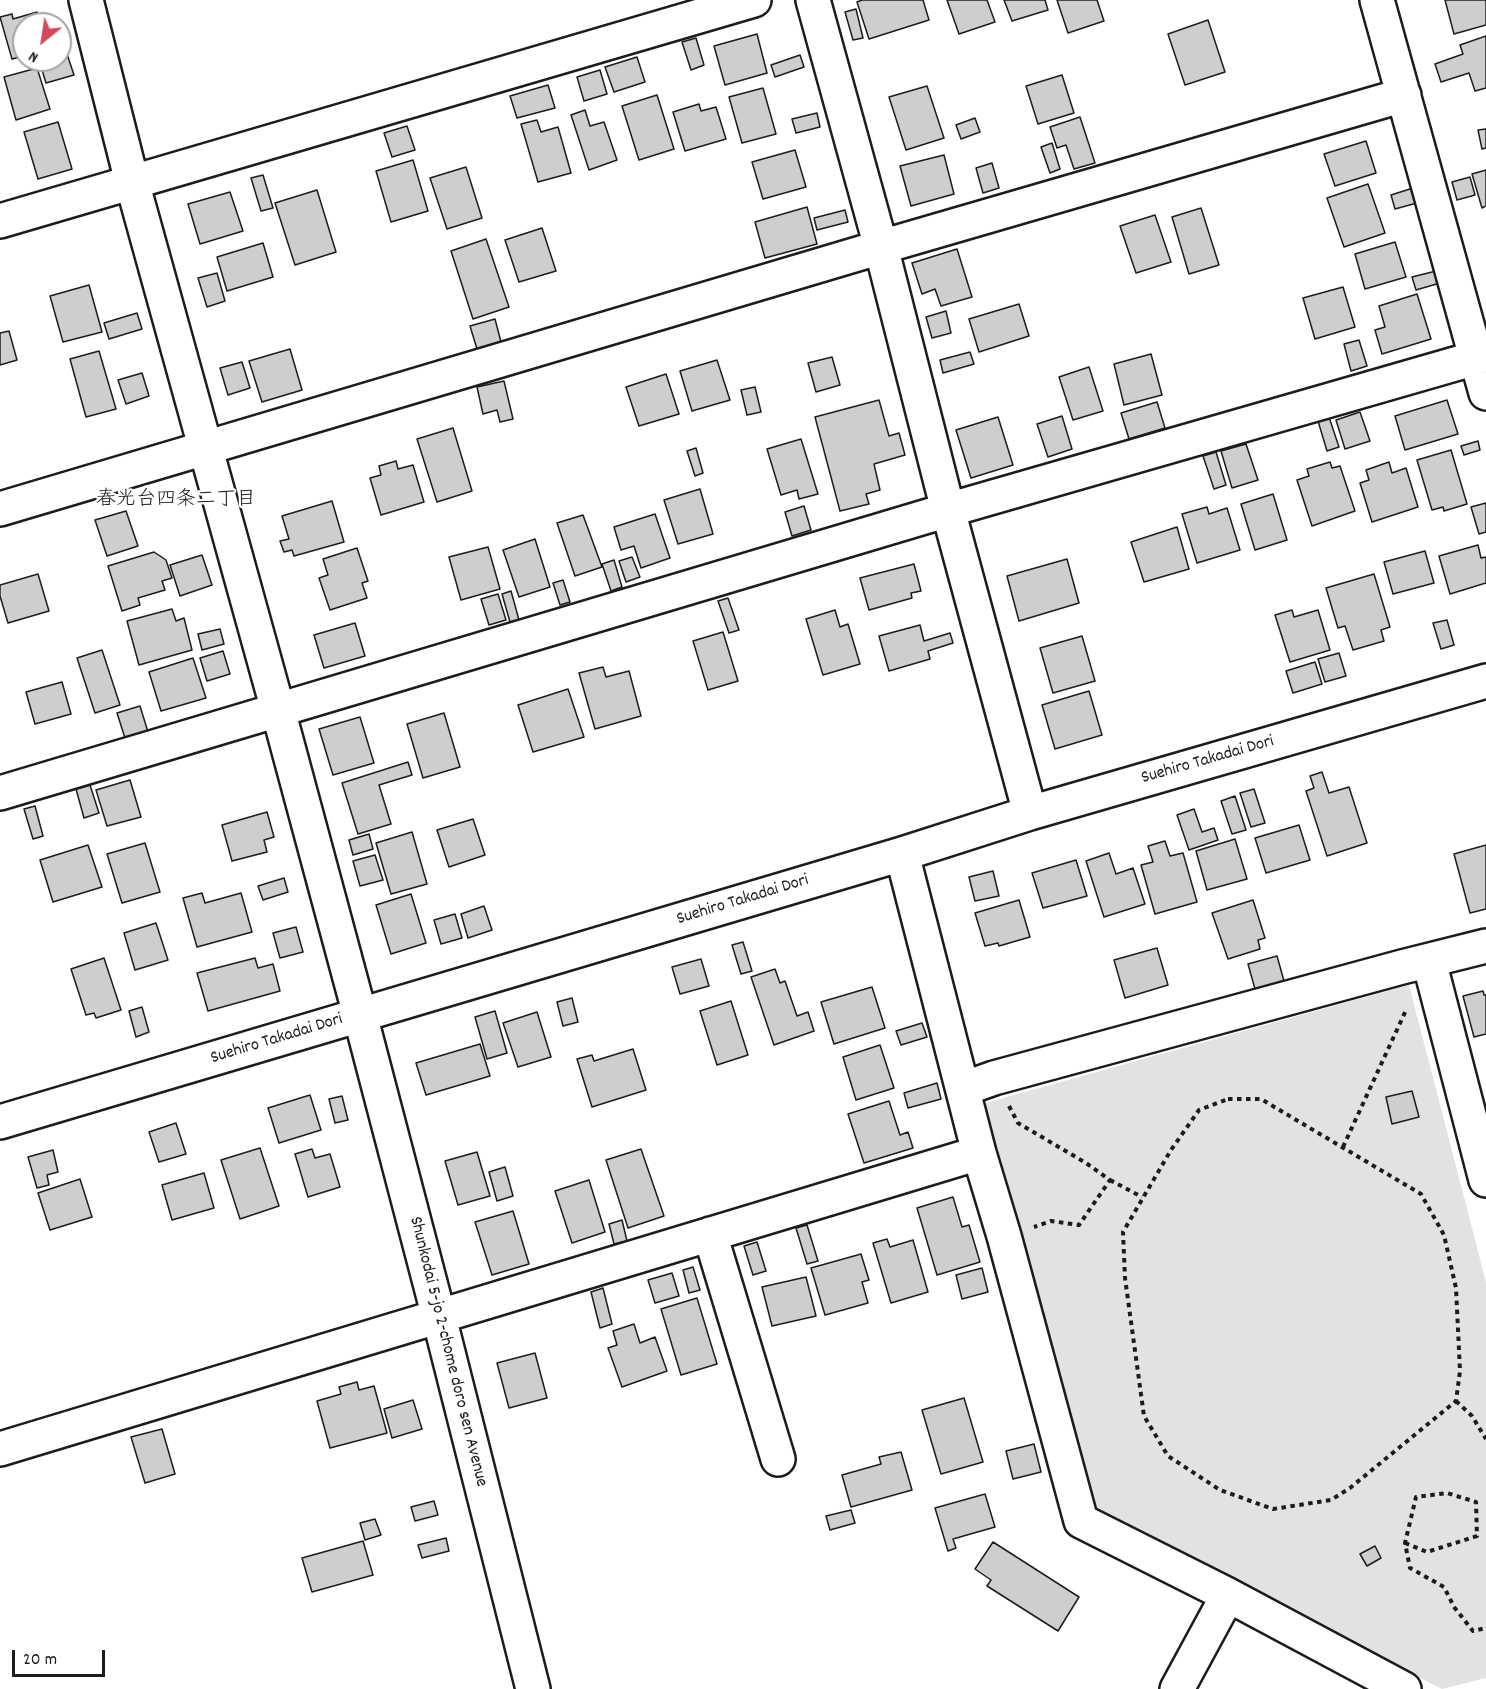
<!DOCTYPE html>
<meta charset="utf-8">
<style>
body{margin:0}
#map{position:relative;width:1486px;height:1689px;overflow:hidden;background:#fff;font-family:Dekko,sans-serif}
canvas{display:block}
.north{position:absolute;left:12px;top:12px;width:60px;height:60px;box-sizing:border-box;background:#fff;border:2px solid #a4a4a4;border-radius:50%;rotate:210deg;font-size:16px;font-weight:700;line-height:24px;text-align:center;color:#1c1c1c}
.north::after{content:'';display:block;margin:auto;width:21px;height:27px;background:#d1495b;clip-path:polygon(50% 0,100% 100%,50% 72%,0 100%)}
.scale{position:absolute;left:12px;top:1650px;width:93px;height:27px;box-sizing:border-box;border:3px solid #1c1c1c;border-top:0;padding-left:8px;font-size:18px;line-height:21px;white-space:nowrap;color:#1c1c1c;-webkit-text-stroke:4px #fff;paint-order:stroke}
</style>
<div id="map">
<canvas width="1486" height="1689"></canvas>
<div class="north">N</div>
<div class="scale">20 m</div>
</div>
<script>
const ctx = document.querySelector('canvas').getContext('2d');
ctx.lineJoin = 'round';
function paint(path, color) { ctx.fillStyle = color; ctx.fill(path, 'evenodd'); }
const toPath = rows => new Path2D(rows.map(r => 'M' + r).join(''));
function stroke(path, color, width, dash) { ctx.strokeStyle = color; ctx.lineWidth = width; ctx.lineCap = dash ? 'butt' : 'round'; ctx.setLineDash(dash || []); ctx.stroke(path); }
function label(font, color, halo, rows, align = 'center') {
  ctx.font = font + ' Dekko,"Klee One",sans-serif'; ctx.lineWidth = 4.5; ctx.setLineDash([]); ctx.textBaseline = 'middle'; ctx.strokeStyle = halo; ctx.fillStyle = color; for (const [text, x, y, turn = 0] of rows) {
    ctx.save(); ctx.translate(x, y); ctx.rotate((+turn || 0) * Math.PI / 180); ctx.textAlign = isNaN(turn) ? turn : align; if (halo) ctx.strokeText(text, 0, 0); ctx.fillText(text, 0, 0); ctx.restore();
  }
}
paint(toPath([
 [1409,985,1486,1282,1486,1678,1442,1689,1079,1507,971,1107]
]), '#e2e2e2');
const building = toPath([
 [862,0,923,0,929,20,869,39,857,2,862,0],
 [947,0,987,0,995,22,959,34,947,0],
 [1004,0,1045,0,1048,10,1012,21,1004,0],
 [1057,0,1097,0,1104,21,1068,33,1057,0],
 [1445,0,1486,0,1486,25,1454,34,1445,0],
 [856,9,863,38,853,40,845,12,856,9],
 [37,12,41,24,24,24,24,56,12,59,0,17,12,14,13,19,37,12],
 [1208,20,1225,72,1185,85,1168,34,1208,20],
 [757,34,767,73,725,85,714,46,757,34],
 [1486,36,1486,88,1475,91,1469,73,1441,82,1435,64,1463,54,1460,45,1486,36],
 [696,38,704,65,691,70,682,42,696,38],
 [66,51,74,75,46,83,39,60,60,60,60,53,66,51],
 [800,55,804,67,775,77,771,65,800,55],
 [637,57,645,82,614,92,605,67,637,57],
 [37,68,50,109,16,120,4,77,37,68],
 [600,70,607,94,584,101,577,77,600,70],
 [1062,75,1074,113,1038,124,1026,86,1062,75],
 [548,85,555,108,517,118,510,96,548,85],
 [927,86,944,138,906,150,889,97,927,86],
 [763,88,776,134,742,143,729,97,763,88],
 [657,95,674,149,639,160,622,106,657,95],
 [699,104,701,111,716,107,726,139,685,151,673,112,699,104],
 [585,110,590,126,604,122,617,160,589,170,571,115,585,110],
 [817,113,820,127,796,133,792,119,817,113],
 [1080,117,1095,163,1074,169,1066,145,1057,148,1050,127,1080,117],
 [975,118,980,132,961,139,956,125,975,118],
 [537,120,541,132,558,127,571,173,538,182,521,124,537,120],
 [58,122,72,169,38,179,24,132,58,122],
 [407,126,415,150,392,157,384,133,407,126],
 [1486,129,1486,148,1482,149,1478,130,1486,129],
 [1366,141,1376,173,1335,186,1324,154,1366,141],
 [1052,143,1060,169,1050,173,1041,147,1052,143],
 [795,150,806,187,763,199,752,162,795,150],
 [944,155,954,194,911,206,900,166,944,155],
 [413,160,428,211,391,222,376,171,413,160],
 [992,163,999,188,983,193,976,168,992,163],
 [466,167,482,218,447,229,430,178,466,167],
 [1486,170,1486,206,1482,208,1472,174,1486,170],
 [263,175,273,208,261,211,251,178,263,175],
 [1470,177,1475,195,1457,200,1452,182,1470,177],
 [1368,184,1385,233,1344,247,1327,198,1368,184],
 [1413,188,1417,203,1395,209,1391,195,1413,188],
 [317,190,336,252,295,265,275,203,317,190],
 [230,192,243,231,200,244,188,204,230,192],
 [807,207,817,244,765,258,755,222,807,207],
 [1201,208,1219,265,1189,274,1172,217,1201,208],
 [845,210,848,222,817,230,814,218,845,210],
 [1155,215,1171,262,1136,273,1120,226,1155,215],
 [542,228,556,271,519,282,505,240,542,228],
 [486,239,509,307,473,319,451,251,486,239],
 [1395,242,1406,277,1365,289,1355,254,1395,242],
 [263,243,273,277,227,291,217,257,263,243],
 [957,249,972,297,941,306,935,289,922,294,912,263,957,249],
 [1436,271,1440,283,1416,290,1412,277,1436,271],
 [217,273,225,301,207,307,198,278,217,273],
 [89,285,102,332,63,342,50,296,89,285],
 [1343,287,1355,327,1315,339,1303,298,1343,287],
 [1417,294,1431,339,1382,354,1375,330,1385,327,1379,306,1417,294],
 [1019,304,1029,336,979,352,969,319,1019,304],
 [946,311,951,333,932,338,926,317,946,311],
 [137,313,142,329,109,339,104,323,137,313],
 [495,319,501,342,477,349,470,326,495,319],
 [9,331,17,360,0,365,0,333,9,331],
 [1359,340,1367,366,1351,371,1344,344,1359,340],
 [290,349,302,390,262,402,249,361,290,349],
 [99,351,116,409,86,417,70,359,99,351],
 [970,352,974,364,943,373,940,360,970,352],
 [1151,354,1162,395,1124,405,1114,364,1151,354],
 [832,357,840,385,816,392,808,363,832,357],
 [717,360,730,400,692,411,680,371,717,360],
 [242,362,250,388,228,395,220,368,242,362],
 [1089,367,1103,411,1073,420,1059,377,1089,367],
 [142,373,149,396,126,404,118,380,142,373],
 [666,374,679,414,639,426,626,387,666,374],
 [504,381,513,419,500,422,497,410,483,414,477,387,504,381],
 [755,387,761,412,747,415,741,390,755,387],
 [879,400,889,436,899,433,905,455,874,464,880,490,866,494,869,504,840,511,815,417,879,400],
 [1447,400,1458,434,1405,450,1395,416,1447,400],
 [1157,402,1165,428,1129,439,1121,413,1157,402],
 [1360,412,1370,441,1345,449,1336,420,1360,412],
 [1062,416,1072,449,1048,457,1037,424,1062,416],
 [998,417,1013,465,971,478,956,430,998,417],
 [1329,417,1339,447,1327,451,1318,421,1329,417],
 [453,428,472,491,437,502,417,439,453,428],
 [801,439,818,494,799,499,797,490,781,495,767,449,801,439],
 [1478,441,1480,450,1464,455,1461,446,1478,441],
 [1246,444,1258,480,1232,488,1221,451,1246,444],
 [696,448,703,473,695,476,687,451,696,448],
 [1451,450,1467,504,1444,511,1443,507,1432,510,1417,460,1451,450],
 [1216,452,1226,485,1214,489,1203,456,1216,452],
 [396,461,398,469,413,465,424,502,381,515,370,478,381,475,379,466,396,461],
 [1330,462,1332,468,1340,466,1355,511,1312,526,1297,480,1309,476,1307,469,1330,462],
 [1389,462,1392,473,1406,468,1418,507,1372,522,1360,483,1369,480,1366,470,1389,462],
 [700,489,713,534,678,544,664,500,700,489],
 [1273,494,1287,540,1255,550,1241,504,1273,494],
 [332,501,344,542,294,556,292,550,284,552,280,541,289,539,282,516,332,501],
 [1486,503,1486,532,1479,534,1471,507,1486,503],
 [804,506,811,530,792,536,785,512,804,506],
 [1207,507,1209,514,1227,508,1240,550,1197,563,1182,514,1207,507],
 [126,511,138,546,107,556,95,520,126,511],
 [655,514,670,558,641,568,634,546,621,550,614,527,655,514],
 [583,515,602,567,575,576,557,523,583,515],
 [1177,527,1189,569,1144,582,1131,542,1177,527],
 [535,539,550,587,519,597,503,550,535,539],
 [1478,545,1481,558,1486,557,1486,583,1450,594,1439,556,1478,545],
 [488,547,500,589,461,600,449,557,488,547],
 [357,548,368,581,362,583,367,598,330,610,319,578,328,575,323,559,357,548],
 [1425,551,1434,583,1393,594,1384,562,1425,551],
 [154,552,166,560,172,578,162,581,165,590,138,598,140,605,122,611,108,566,154,552],
 [202,555,212,585,180,596,170,565,202,555],
 [632,557,640,577,626,582,619,561,632,557],
 [1067,559,1079,603,1019,621,1007,576,1067,559],
 [614,560,622,587,611,591,602,564,614,560],
 [914,564,921,591,911,593,912,598,869,610,860,578,914,564],
 [38,574,49,611,8,623,0,596,0,585,38,574],
 [1374,574,1390,627,1381,630,1384,641,1353,650,1345,626,1338,628,1326,588,1374,574],
 [563,580,570,602,560,605,553,583,563,580],
 [511,591,519,620,510,622,502,594,511,591],
 [498,594,506,620,489,625,481,599,498,594],
 [728,598,739,630,729,633,718,601,728,598],
 [172,609,176,621,184,618,192,650,139,665,127,621,172,609],
 [835,610,840,627,848,624,860,664,823,675,806,619,835,610],
 [1292,610,1294,617,1318,610,1330,650,1290,662,1275,615,1292,610],
 [1447,620,1454,645,1441,649,1433,623,1447,620],
 [355,623,365,656,324,668,314,635,355,623],
 [920,625,924,641,950,633,953,643,928,651,930,659,889,671,879,636,920,625],
 [220,629,224,644,202,650,198,634,220,629],
 [723,632,738,681,708,690,693,641,723,632],
 [1082,636,1095,681,1053,693,1040,648,1082,636],
 [102,650,120,705,95,713,77,658,102,650],
 [223,651,230,674,207,681,200,658,223,651],
 [1339,653,1346,676,1325,682,1318,659,1339,653],
 [193,658,206,698,161,711,149,672,193,658],
 [1315,662,1322,684,1293,693,1286,671,1315,662],
 [603,667,606,677,629,671,641,716,595,729,579,673,603,667],
 [62,682,71,714,35,724,26,692,62,682],
 [568,689,584,737,533,752,518,705,568,689],
 [1089,691,1102,735,1055,749,1042,705,1089,691],
 [140,706,148,732,125,738,117,713,140,706],
 [444,713,460,767,423,778,407,724,444,713],
 [360,717,374,763,333,775,319,729,360,717],
 [408,762,412,775,379,785,391,824,358,834,342,783,408,762],
 [1322,772,1329,793,1349,787,1367,843,1327,856,1306,791,1314,788,1310,776,1322,772],
 [130,780,141,817,107,826,96,790,130,780],
 [90,785,99,813,84,818,76,789,90,785],
 [1254,789,1265,823,1251,827,1240,793,1254,789],
 [1235,796,1246,830,1232,834,1221,801,1235,796],
 [35,806,43,836,33,839,24,809,35,806],
 [1194,809,1202,832,1214,828,1218,840,1189,850,1177,815,1194,809],
 [267,812,274,837,264,840,267,852,232,861,222,825,267,812],
 [473,819,485,855,449,867,437,830,473,819],
 [1299,825,1310,860,1266,873,1255,838,1299,825],
 [412,832,427,884,391,894,376,843,412,832],
 [369,834,373,849,353,855,349,840,369,834],
 [1235,839,1247,879,1207,890,1196,851,1235,839],
 [1165,841,1170,856,1183,853,1197,902,1155,914,1141,865,1153,862,1148,846,1165,841],
 [145,843,160,892,122,903,107,854,145,843],
 [88,845,102,887,53,902,40,860,88,845],
 [1486,845,1486,909,1470,913,1454,854,1486,845],
 [1109,853,1116,874,1133,868,1145,904,1104,917,1086,861,1109,853],
 [375,855,383,880,360,886,353,861,375,855],
 [1076,860,1087,896,1043,908,1032,873,1076,860],
 [993,871,999,896,975,901,969,877,993,871],
 [284,878,288,892,263,900,258,886,284,878],
 [202,893,205,903,241,893,252,932,197,947,183,898,202,893],
 [411,894,426,943,391,954,376,905,411,894],
 [1019,900,1030,937,999,946,998,943,985,946,975,913,1019,900],
 [1253,900,1265,938,1258,940,1260,949,1228,959,1212,913,1253,900],
 [484,906,492,930,468,938,461,914,484,906],
 [455,914,462,938,441,944,434,920,455,914],
 [156,923,168,960,135,970,124,933,156,923],
 [296,927,303,952,280,958,273,933,296,927],
 [743,942,752,971,741,974,732,945,743,942],
 [1157,948,1168,985,1125,998,1114,960,1157,948],
 [1277,956,1284,981,1255,989,1248,964,1277,956],
 [104,958,121,1010,96,1018,94,1013,86,1015,71,969,104,958],
 [255,958,258,968,273,964,280,991,208,1011,197,973,255,958],
 [701,959,709,986,680,994,672,967,701,959],
 [775,969,780,983,785,981,797,1016,808,1012,814,1031,774,1045,751,977,775,969],
 [872,987,885,1028,834,1044,821,1002,872,987],
 [1483,991,1484,995,1486,995,1486,1034,1474,1037,1463,996,1483,991],
 [572,998,578,1022,563,1026,557,1002,572,998],
 [731,1001,748,1055,717,1065,700,1011,731,1001],
 [142,1007,149,1032,136,1037,129,1011,142,1007],
 [495,1011,507,1053,487,1059,475,1017,495,1011],
 [537,1012,551,1057,518,1067,503,1023,537,1012],
 [922,1023,927,1037,901,1045,896,1031,922,1023],
 [480,1044,490,1076,426,1095,416,1063,480,1044],
 [880,1045,894,1088,856,1100,843,1057,880,1045],
 [633,1049,646,1090,592,1107,577,1059,592,1055,594,1061,633,1049],
 [937,1083,941,1099,908,1108,904,1093,937,1083],
 [1412,1091,1419,1117,1392,1124,1386,1097,1412,1091],
 [310,1095,321,1130,279,1143,268,1108,310,1095],
 [342,1096,348,1120,335,1123,329,1099,342,1096],
 [889,1101,900,1135,908,1132,913,1148,864,1163,848,1114,889,1101],
 [176,1123,186,1154,159,1162,149,1132,176,1123],
 [260,1148,279,1206,240,1219,221,1160,260,1148],
 [312,1149,315,1158,330,1154,340,1187,308,1197,295,1154,312,1149],
 [641,1149,664,1216,628,1228,606,1160,641,1149],
 [53,1150,58,1172,47,1175,49,1185,37,1188,28,1157,53,1150],
 [477,1152,490,1196,458,1205,445,1161,477,1152],
 [505,1167,513,1196,497,1201,489,1172,505,1167],
 [204,1173,214,1208,172,1220,162,1185,204,1173],
 [80,1179,92,1217,50,1230,38,1193,80,1179],
 [589,1180,605,1232,572,1243,555,1191,589,1180],
 [953,1197,962,1227,969,1225,980,1262,937,1275,917,1208,953,1197],
 [513,1211,529,1264,492,1275,475,1222,513,1211],
 [622,1220,627,1241,614,1244,609,1224,622,1220],
 [807,1225,818,1261,807,1264,796,1228,807,1225],
 [887,1239,890,1247,913,1240,928,1292,891,1303,873,1243,887,1239],
 [757,1242,766,1271,753,1275,744,1246,757,1242],
 [861,1254,869,1280,862,1282,868,1303,825,1315,811,1268,861,1254],
 [693,1267,700,1290,689,1293,683,1270,693,1267],
 [982,1268,988,1292,962,1299,956,1275,982,1268],
 [672,1273,679,1296,655,1303,648,1280,672,1273],
 [806,1277,816,1316,772,1326,762,1287,806,1277],
 [603,1288,612,1324,600,1328,591,1292,603,1288],
 [697,1298,717,1364,681,1375,661,1309,697,1298],
 [634,1324,640,1343,655,1337,667,1371,622,1387,608,1348,617,1345,613,1331,634,1324],
 [535,1353,547,1398,509,1408,497,1363,535,1353],
 [357,1382,359,1390,374,1386,387,1433,330,1448,317,1401,341,1394,339,1387,357,1382],
 [964,1398,983,1462,941,1474,922,1410,964,1398],
 [413,1400,422,1429,392,1438,384,1409,413,1400],
 [162,1429,175,1474,145,1483,131,1437,162,1429],
 [1034,1444,1041,1472,1013,1479,1006,1451,1034,1444],
 [901,1452,912,1490,851,1507,842,1475,881,1464,879,1457,901,1452],
 [985,1494,995,1527,953,1539,956,1548,948,1551,935,1508,985,1494],
 [434,1501,438,1515,415,1521,411,1507,434,1501],
 [851,1510,855,1523,830,1530,826,1516,851,1510],
 [375,1519,381,1535,365,1540,360,1523,375,1519],
 [446,1538,449,1551,422,1558,418,1545,446,1538],
 [363,1541,373,1575,312,1592,302,1558,363,1541],
 [993,1542,1079,1597,1058,1631,987,1586,991,1580,975,1569,993,1542],
 [1375,1546,1381,1558,1367,1566,1360,1554,1375,1546]
]);
paint(building, '#cecece');
stroke(building, '#1c1c1c', 1.5);
const minor = toPath([
 [86,0,132,182,278,710,360,1015,439,1317,533,1689],
 [813,0,881,247,948,510,1030,813],
 [1377,0,1486,393],
 [0,221,754,0],
 [0,509,881,247,1404,95],
 [0,793,948,510,1486,355],
 [902,854,979,1153,1004,1236,1081,1521,1228,1595,1404,1689],
 [1429,961,1486,1180],
 [963,1089,994,1078,1402,967,1486,946],
 [0,1122,902,854,1030,813,1486,681],
 [710,1234,778,1459],
 [0,1449,979,1153],
 [1177,1689,1228,1595]
]);
stroke(minor, '#1c1c1c', 38);
stroke(toPath([
 [1228,1099,1261,1099,1421,1194,1444,1235,1456,1288,1460,1371,1456,1401,1350,1488,1331,1500,1273,1509,1220,1490,1168,1456,1144,1416,1125,1278,1123,1232,1171,1150,1199,1110,1228,1099],
 [1009,1106,1018,1123,1086,1163,1110,1180,1079,1225,1051,1221,1034,1227],
 [1343,1147,1407,1008],
 [1110,1180,1142,1197],
 [1456,1401,1472,1416,1486,1439],
 [1405,1543,1427,1552,1477,1536,1476,1502,1447,1493,1416,1497,1405,1543,1410,1568,1444,1587,1454,1607,1473,1631,1486,1628]
]), '#1c1c1c', 4, [4.5, 4.5]);
stroke(minor, '#fff', 33);
label('18px', '#1c1c1c', '#fff', [
 ["Suehiro Takadai Dori",1208,761,-16],
 ["Suehiro Takadai Dori",743,901,-17],
 ["Suehiro Takadai Dori",277,1040,-17],
 ["Shunkodai 5-jo 2-chome doro sen Avenue",447,1352,76]
]);
label('20px', '#1c1c1c', '#fff', [
 ["春光台四条二丁目",176,501]
]);
</script>
